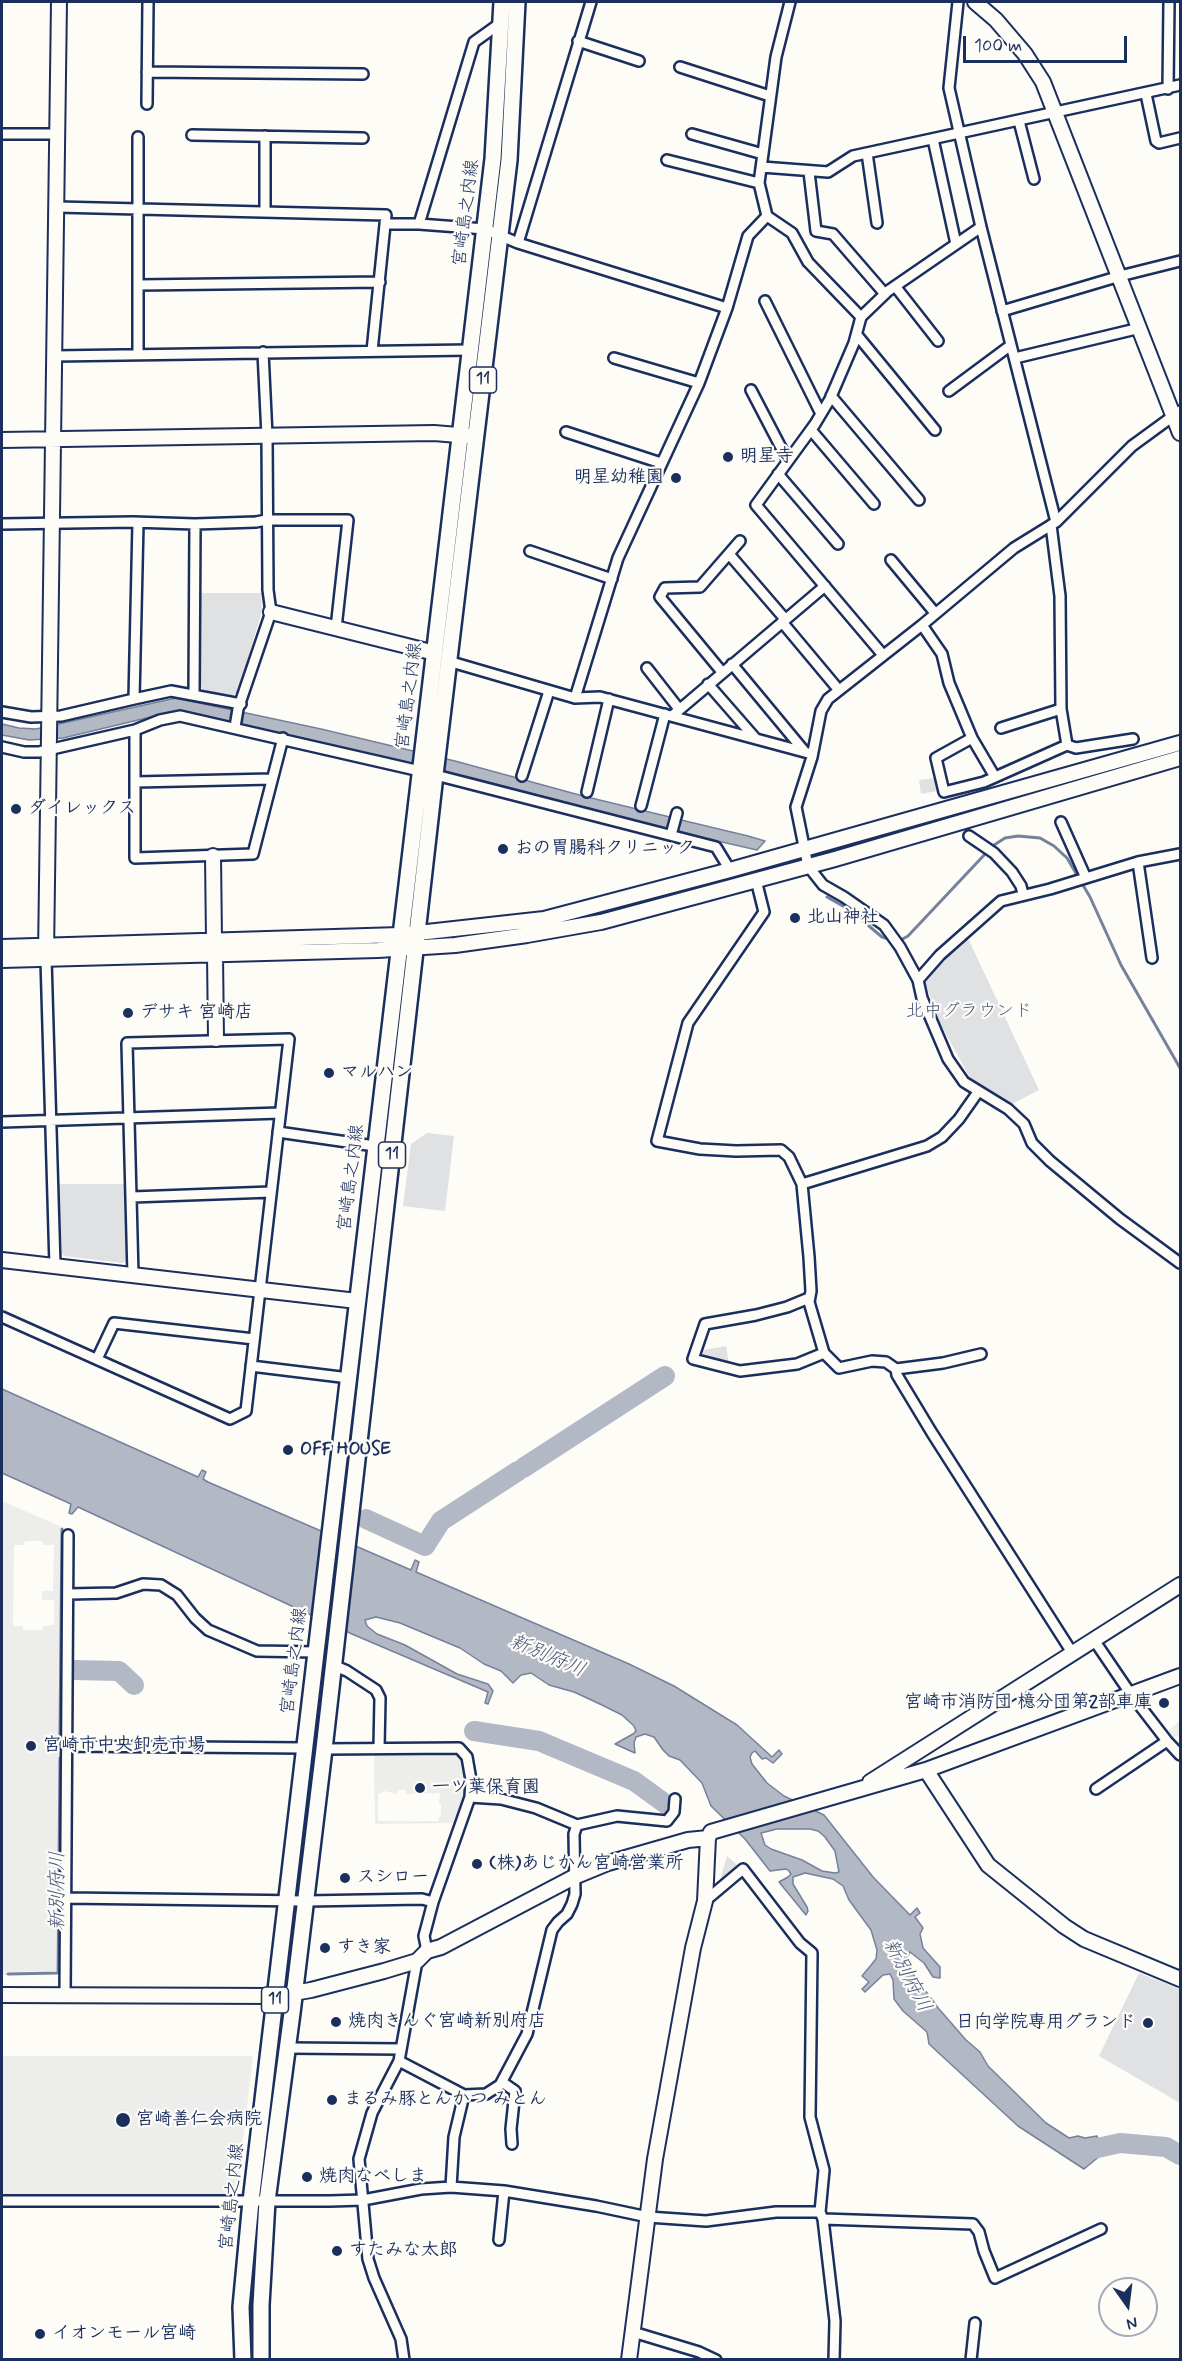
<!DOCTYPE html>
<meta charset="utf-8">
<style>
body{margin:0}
#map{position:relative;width:1182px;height:2361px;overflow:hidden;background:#fdfcf7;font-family:Mynerve,sans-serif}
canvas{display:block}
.frame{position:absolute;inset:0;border:3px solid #1b2f5e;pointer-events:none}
.north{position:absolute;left:1098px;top:2277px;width:60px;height:60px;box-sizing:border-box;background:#fdfcf7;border:2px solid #a3aaba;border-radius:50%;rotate:166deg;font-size:16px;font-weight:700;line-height:24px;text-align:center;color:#1b2f5e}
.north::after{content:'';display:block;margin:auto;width:21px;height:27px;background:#1b2f5e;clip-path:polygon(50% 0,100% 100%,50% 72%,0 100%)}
.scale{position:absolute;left:963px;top:36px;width:164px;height:27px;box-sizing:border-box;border:3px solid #1b2f5e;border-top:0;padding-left:8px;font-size:18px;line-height:21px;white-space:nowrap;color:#1b2f5e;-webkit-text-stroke:4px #fdfcf7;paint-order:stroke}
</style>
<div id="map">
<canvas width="1182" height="2361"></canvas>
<div class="frame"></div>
<div class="north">N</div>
<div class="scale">100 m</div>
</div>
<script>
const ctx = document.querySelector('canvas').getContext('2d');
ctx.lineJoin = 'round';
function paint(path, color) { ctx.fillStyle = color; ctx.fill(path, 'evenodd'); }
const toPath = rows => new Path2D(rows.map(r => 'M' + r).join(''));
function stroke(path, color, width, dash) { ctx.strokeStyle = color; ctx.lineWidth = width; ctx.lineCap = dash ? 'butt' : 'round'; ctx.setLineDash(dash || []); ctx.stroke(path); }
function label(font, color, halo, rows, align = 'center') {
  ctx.font = font + ' Mynerve,"Klee One",sans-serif'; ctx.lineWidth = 4.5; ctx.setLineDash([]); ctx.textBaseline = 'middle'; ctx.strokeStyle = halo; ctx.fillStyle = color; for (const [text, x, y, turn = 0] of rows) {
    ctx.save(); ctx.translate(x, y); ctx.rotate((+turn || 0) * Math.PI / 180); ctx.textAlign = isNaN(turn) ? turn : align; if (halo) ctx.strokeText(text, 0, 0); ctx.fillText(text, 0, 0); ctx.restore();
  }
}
paint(toPath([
 [2,1501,60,1526,61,1669,56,1971,7,1972,7,1975,2,1975],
 [25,1541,42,1541,43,1545,54,1545,53,1591,42,1591,42,1600,54,1600,54,1625,43,1626,42,1630,23,1630,23,1626,13,1626,14,1545,24,1545],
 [1180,1720,1180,1739,1177,1735,1173,1739,1167,1732],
 [452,1753,460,1756,463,1764,465,1791,454,1823,375,1824,374,1754],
 [398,1790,405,1790,406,1794,440,1793,439,1804,441,1804,441,1817,439,1817,438,1821,378,1821,378,1794,384,1791,397,1794],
 [2,2056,253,2056,238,2184,230,2195,2,2196]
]), '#edeeec');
paint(toPath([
 [201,593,261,593,262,611,238,692,231,696,203,690,200,685],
 [934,778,937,791,921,794,919,780],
 [967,936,1039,1090,1012,1104,970,1078,939,1021,925,982,936,965],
 [427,1133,454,1136,445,1211,403,1206,411,1144],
 [59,1184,126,1184,127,1261,122,1263,64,1256,62,1254],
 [726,1346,729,1365,705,1357,703,1353,703,1350],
 [727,1856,737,1865,720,1881,726,1859],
 [1139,1973,1180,1989,1180,2103,1099,2056]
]), '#e0e1e3');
const water = toPath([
 [176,698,321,729,455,761,583,796,674,818,671,830,473,778,180,710,63,738,29,740,2,735,2,724,19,728,36,729,176,698],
 [677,819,748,836,765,841,757,850,674,831,677,819],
 [2,1389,198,1477,202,1470,206,1472,203,1479,208,1482,411,1570,415,1560,419,1562,416,1572,629,1664,674,1686,737,1725,772,1757,779,1750,782,1754,773,1763,766,1758,762,1759,755,1751,752,1753,750,1757,752,1764,767,1783,784,1796,824,1815,873,1877,910,1915,917,1908,920,1913,915,1917,923,1928,920,1934,923,1948,940,1967,940,1978,933,1977,924,1963,910,1952,907,1957,910,1970,939,2009,966,2040,980,2052,988,2066,1046,2123,1069,2138,1078,2136,1085,2138,1097,2136,1101,2155,1084,2169,1018,2126,929,2044,927,2032,903,2011,894,1999,893,1980,890,1974,883,1975,865,1992,862,1989,869,1982,862,1976,876,1959,877,1950,871,1930,849,1900,843,1886,833,1879,805,1873,793,1877,793,1884,807,1907,808,1911,806,1915,779,1882,788,1877,791,1874,789,1871,786,1869,770,1871,745,1839,711,1806,702,1783,680,1760,669,1756,663,1750,654,1737,645,1734,636,1737,634,1743,635,1753,615,1744,633,1734,636,1731,634,1726,622,1715,602,1705,574,1692,549,1685,531,1673,521,1675,513,1683,501,1671,484,1664,460,1648,400,1623,376,1617,365,1620,367,1626,377,1634,405,1645,457,1674,488,1684,493,1691,488,1704,485,1703,488,1692,352,1634,78,1507,72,1514,69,1513,71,1504,2,1473,2,1389],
 [777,1829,810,1829,818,1831,825,1837,835,1851,839,1872,835,1873,822,1871,802,1860,771,1849,765,1845,761,1833,777,1829]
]);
paint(water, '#b3b8c5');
stroke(water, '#76819c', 1.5);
stroke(toPath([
 [991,847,1005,838,1018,836,1040,838,1054,846,1067,858,1090,897,1121,965,1180,1068],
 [827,897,850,910,882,937,892,940],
 [899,941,908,936,987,852],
 [60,1734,62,1529],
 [8,1974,58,1973,60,1758]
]), '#76819c', 3);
stroke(toPath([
 [523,1468,665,1376],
 [366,1519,425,1546,441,1521,518,1471],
 [74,1670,119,1671,134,1685],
 [474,1731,539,1741,634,1781,667,1805],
 [1075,2149,1084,2151,1120,2143,1166,2147,1180,2155]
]), '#b3b8c5', 20);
const street = toPath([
 [790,2,776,57,759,183,767,216,792,233,808,262,861,317],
 [958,2,949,88,981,227,1056,522],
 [578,41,639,61],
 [680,67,770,96],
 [147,72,363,74],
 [1168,89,1169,2],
 [1146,94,1156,141,1159,143,1180,138],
 [147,104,148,2],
 [1019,121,1034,179],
 [2,134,58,134],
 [692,134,763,154],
 [192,135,363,138],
 [933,139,956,244],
 [867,153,877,223],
 [667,160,759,183],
 [762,167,828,172,853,156,1180,85],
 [809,172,816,231,833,234,885,294],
 [57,207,386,215,372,351],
 [265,212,265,136],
 [385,224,419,224,485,229,518,243,727,308],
 [419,224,474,42,502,22],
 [518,243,591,2],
 [138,285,380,282],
 [895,286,938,341],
 [765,301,821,414],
 [1002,311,1120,276,1180,261],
 [857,335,935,430],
 [138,354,138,137],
 [54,356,470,350],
 [614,358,699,383],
 [1015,358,1140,328],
 [751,390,788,461],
 [949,391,1011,345],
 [831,396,919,500],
 [1180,411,1132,446,1056,522,1014,548,922,625,828,699,821,711,812,757,796,807,808,866,823,885,844,897,884,925,900,947,918,980,922,998,948,1059,964,1082,1008,1109,1024,1124,1032,1143,1050,1161,1120,1219,1180,1263],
 [811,430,874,504],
 [566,432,661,463],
 [778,474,838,544],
 [138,523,134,699,171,691,241,704],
 [2,524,133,522,195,524,256,522,266,520,348,520,336,628],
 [1051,525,1060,596,1061,709,1067,745,1076,748,1133,739],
 [530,551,612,579],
 [729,554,785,619],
 [891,560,935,613],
 [782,622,838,689],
 [922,625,942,654,949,683,972,738,995,777],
 [883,655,756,505,815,424,830,399,854,343,861,317,888,291,981,227],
 [448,661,575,698,600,697,812,754],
 [732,664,805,752],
 [647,668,679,709],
 [722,672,660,597,665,588,700,587,740,541],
 [708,684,756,739],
 [194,694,195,524],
 [575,698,618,558,699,383,727,308,748,236,767,216],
 [2,712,31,717,61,716,134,699],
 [672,716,825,586],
 [235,727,238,709,271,612,268,590,267,436,263,352],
 [1001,728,1061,709],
 [135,730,135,858,253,854,283,738],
 [972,738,936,758,944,792,984,782,1067,745],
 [2,747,24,752,39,752,135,730,160,720,180,716,420,771,716,847,730,870],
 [522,776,549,691],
 [135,782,272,779],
 [587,792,609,699],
 [641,806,665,714],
 [1061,822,1086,878],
 [671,835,677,813],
 [969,836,994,853,1012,872,1021,886,1023,894],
 [1138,862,1152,958],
 [756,880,764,912,688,1023,657,1141,700,1149,736,1151,781,1150,789,1157,802,1184,809,1257,811,1291,809,1302,824,1353,839,1368,872,1361,886,1362,896,1369,897,1375,932,1433,1073,1654],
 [46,959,55,1266],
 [918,980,940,955,1001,901,1050,889,1138,862,1180,854],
 [2,1122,280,1113],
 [278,1132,375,1146],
 [802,1184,927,1146,942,1137,959,1119,978,1092],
 [132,1197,271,1192],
 [809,1298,787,1307,756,1315,705,1324,693,1359,740,1371,797,1364,824,1353],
 [2,1317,230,1419,246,1411,289,1039,127,1043,133,1275],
 [97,1359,114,1323,254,1339],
 [251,1366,349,1378],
 [896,1369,943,1363,981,1354],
 [68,1594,116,1593,143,1584,161,1585,177,1595,195,1618,208,1630,257,1651,316,1652],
 [1094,1640,1130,1693,1167,1741,1180,1755],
 [333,1665,347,1671,376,1690,380,1698,379,1748],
 [66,1746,304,1748],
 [324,1749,459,1748,467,1757,471,1780,470,1797,433,1902,424,1936,427,1951],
 [1096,1789,1167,1741],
 [577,1825,617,1816,667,1821,674,1812,675,1799],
 [65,1898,306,1901,422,1899,433,1902],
 [705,1901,743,1869,800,1943,812,1953,810,2117,824,2170,820,2212,823,2219,835,2321,834,2360],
 [65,1995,68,1535],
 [288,2048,401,2049],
 [399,2061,464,2095,486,2094,500,2085,527,2034,552,1930,558,1922,567,1914,572,1904,575,1894,574,1834,577,1825,536,1808,501,1799,470,1797],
 [502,2082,515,2091,511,2129,512,2144],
 [451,2187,454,2137,464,2095],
 [2,2201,330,2201,363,2200,421,2189,451,2187,504,2191,596,2206,648,2217,706,2221,776,2212,820,2212],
 [823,2219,973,2224,979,2232,984,2251,995,2278,1101,2229],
 [499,2240,504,2191],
 [633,2332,699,2352,716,2360],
 [404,2360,401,2339,374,2278,368,2259,359,2159,372,2113,399,2061,417,1961],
 [971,2360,975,2323]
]);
const secondary = toPath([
 [975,2,996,20,1025,54,1043,82,1180,433],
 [2,440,434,433,470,436],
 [271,612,435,653],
 [213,856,214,940],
 [2,947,400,935,544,919,730,870,1180,743],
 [46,954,59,2],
 [215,955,216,1039],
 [2,960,378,950,455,945,527,935,601,922,835,859,1180,758],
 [2,1260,357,1301],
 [926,1770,988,1865,1064,1926,1084,1939,1180,1979],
 [870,1782,1180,1585],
 [2,1995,276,1996,311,1990,384,1971,417,1961,427,1951,441,1947,574,1877,608,1863,688,1840,708,1838,711,1832,926,1770,1180,1676],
 [629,2360,655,2159,693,1948,705,1901,708,1838]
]);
const primary = toPath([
 [243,2360,241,2307,251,2201,493,159,502,2],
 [261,2360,261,2305,267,2201,292,2013,324,1749,435,775,509,160,517,2]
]);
stroke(street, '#1b2f5e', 14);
stroke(secondary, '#1b2f5e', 18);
stroke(primary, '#1b2f5e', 20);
stroke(street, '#fdfcf7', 9);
stroke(secondary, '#fdfcf7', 14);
stroke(primary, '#fdfcf7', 15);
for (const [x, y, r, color] of [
 [728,457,6,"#1b2f5e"],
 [676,478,6,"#1b2f5e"],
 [16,809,6,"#1b2f5e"],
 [503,849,6,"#1b2f5e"],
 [795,918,6,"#1b2f5e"],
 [128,1013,6,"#1b2f5e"],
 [329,1073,6,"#1b2f5e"],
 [288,1450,6,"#1b2f5e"],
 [1164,1703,6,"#1b2f5e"],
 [31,1746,6,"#1b2f5e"],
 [420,1788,6,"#1b2f5e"],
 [477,1864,6,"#1b2f5e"],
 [345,1878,6,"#1b2f5e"],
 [325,1948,6,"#1b2f5e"],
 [336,2022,6,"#1b2f5e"],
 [1148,2023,6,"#1b2f5e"],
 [332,2100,6,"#1b2f5e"],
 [123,2120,8,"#1b2f5e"],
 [307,2177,6,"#1b2f5e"],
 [337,2251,6,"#1b2f5e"],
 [40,2334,6,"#1b2f5e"]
]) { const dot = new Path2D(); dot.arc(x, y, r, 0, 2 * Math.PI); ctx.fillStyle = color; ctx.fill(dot); stroke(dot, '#fdfcf7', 2); }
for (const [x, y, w] of [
 [483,380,27],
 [392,1155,27],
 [275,2000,27]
]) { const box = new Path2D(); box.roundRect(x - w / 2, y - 13, w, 26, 4.5); ctx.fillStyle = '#fdfcf7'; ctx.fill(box); stroke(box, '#1b2f5e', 1.5); }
label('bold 16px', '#1b2f5e', null, [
 ["11",483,380],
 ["11",392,1155],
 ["11",275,2000]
]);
label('18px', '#1b2f5e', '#fdfcf7', [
 ["宮崎島之内線",467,213,-83],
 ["宮崎島之内線",410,696,-83],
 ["宮崎島之内線",352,1178,-83],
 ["宮崎島之内線",295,1661,-83],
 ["宮崎島之内線",233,2197,-84]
]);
label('bold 18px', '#1b2f5e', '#fdfcf7', [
 ["明星寺",740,457],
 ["明星幼稚園",664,478,"right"],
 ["ダイレックス",28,809],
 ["おの胃腸科クリニック",515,849],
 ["北山神社",807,918],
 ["デサキ 宮崎店",140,1013],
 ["マルハン",341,1073],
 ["OFF HOUSE",300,1450],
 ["宮崎市消防団 檍分団第2部車庫",1152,1703,"right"],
 ["宮崎市中央卸売市場",43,1746],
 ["一ツ葉保育園",432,1788],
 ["(株)あじかん宮崎営業所",489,1864],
 ["スシロー",357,1878],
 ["すき家",337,1948],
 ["焼肉きんぐ宮崎新別府店",348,2022],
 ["日向学院専用グランド",1136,2023,"right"],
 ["まるみ豚とんかつ みとん",344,2100],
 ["宮崎善仁会病院",136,2120],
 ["焼肉なべしま",319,2177],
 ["すたみな太郎",349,2251],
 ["イオンモール宮崎",52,2334]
], 'left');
label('18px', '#4c5c7f', '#fdfcf7', [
 ["北中グラウンド",969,1012]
]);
label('italic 20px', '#49587d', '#fdfcf7', [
 ["新別府川",547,1657,23],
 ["新別府川",59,1891,-90],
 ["新別府川",906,1976,62]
]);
</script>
